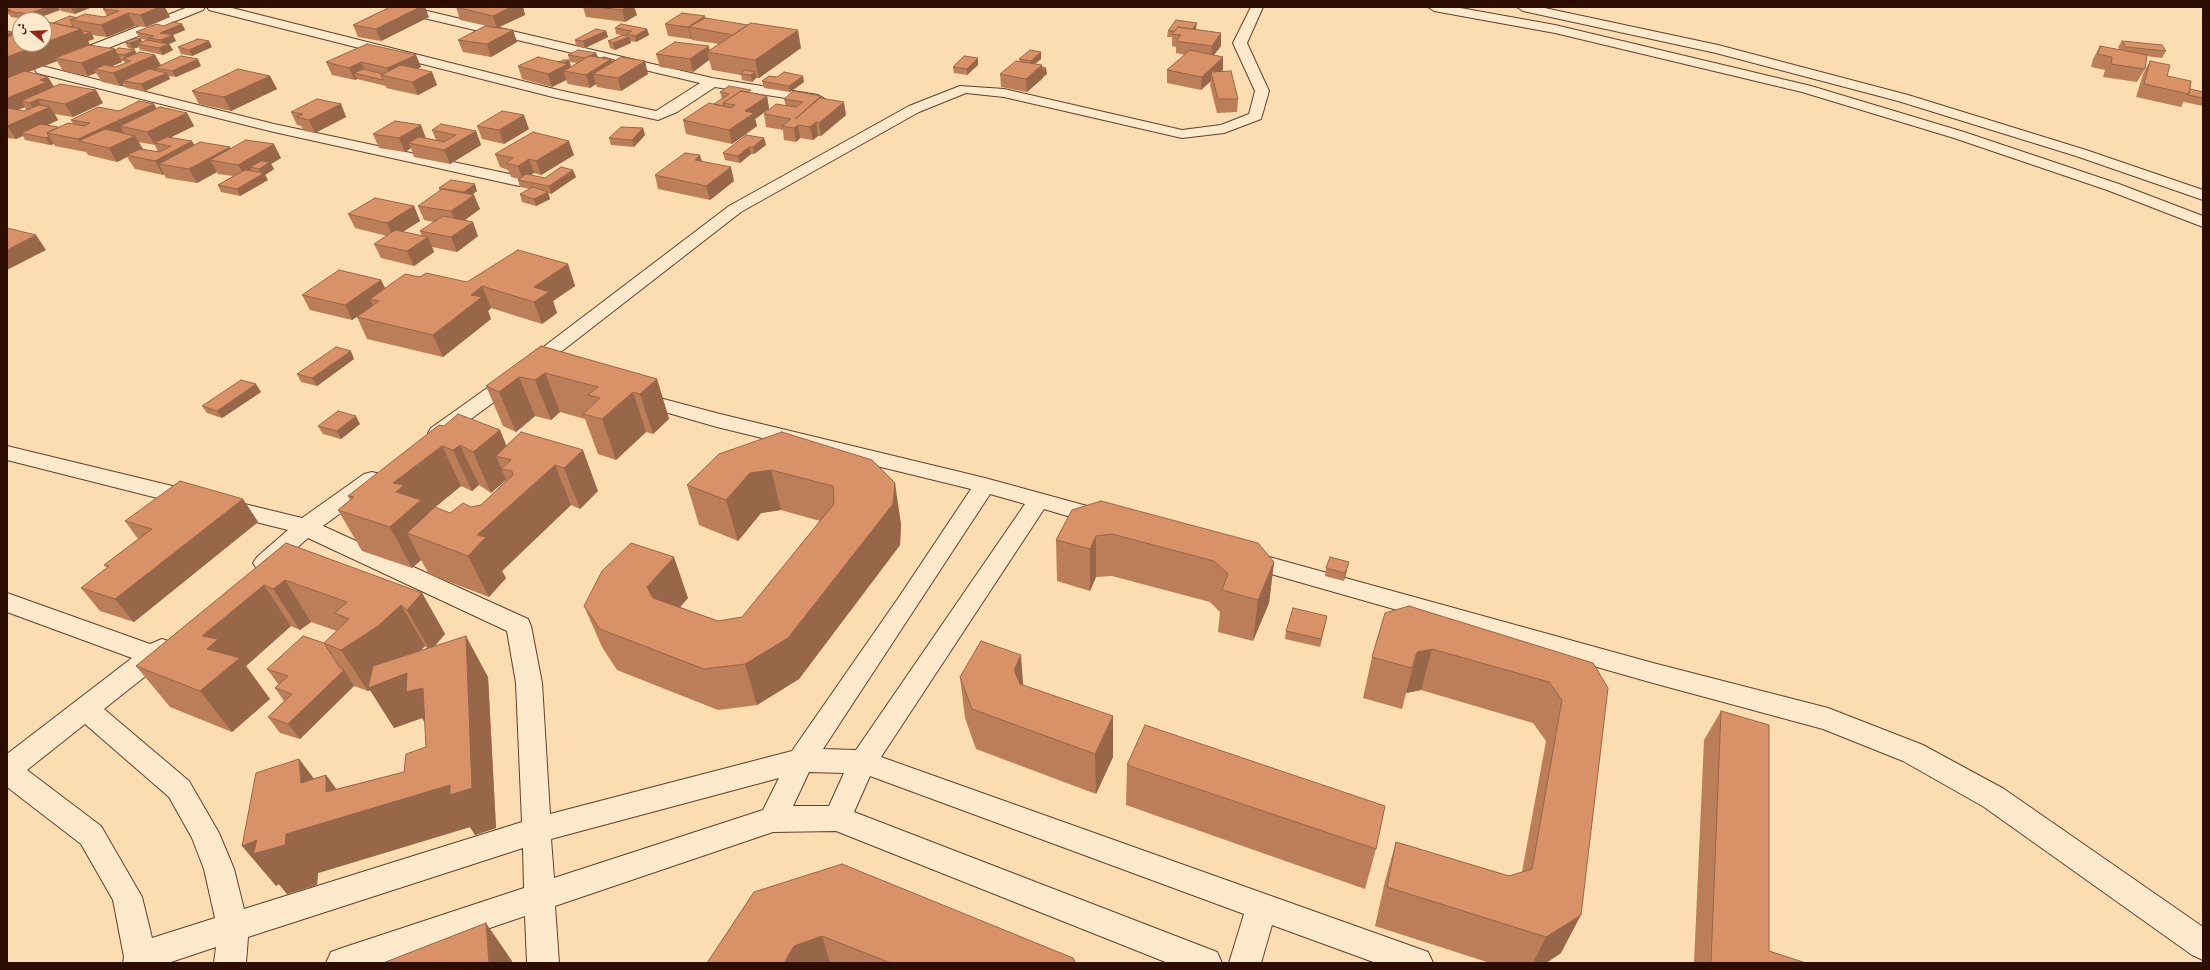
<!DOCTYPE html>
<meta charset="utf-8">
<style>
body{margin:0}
#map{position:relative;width:2210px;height:970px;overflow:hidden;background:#fbddb1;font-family:"Libre Bodoni",Amiri,serif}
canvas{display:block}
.frame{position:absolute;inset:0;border:8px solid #2c0d00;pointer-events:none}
.north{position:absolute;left:12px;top:12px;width:40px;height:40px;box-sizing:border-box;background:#fce9cc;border:1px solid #a9917a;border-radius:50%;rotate:288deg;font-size:11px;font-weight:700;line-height:16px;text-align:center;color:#2c0d00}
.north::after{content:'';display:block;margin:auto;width:14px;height:18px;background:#8f2418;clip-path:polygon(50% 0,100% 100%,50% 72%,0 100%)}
</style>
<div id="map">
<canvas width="2210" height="970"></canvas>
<div class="frame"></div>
<div class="north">ش</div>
</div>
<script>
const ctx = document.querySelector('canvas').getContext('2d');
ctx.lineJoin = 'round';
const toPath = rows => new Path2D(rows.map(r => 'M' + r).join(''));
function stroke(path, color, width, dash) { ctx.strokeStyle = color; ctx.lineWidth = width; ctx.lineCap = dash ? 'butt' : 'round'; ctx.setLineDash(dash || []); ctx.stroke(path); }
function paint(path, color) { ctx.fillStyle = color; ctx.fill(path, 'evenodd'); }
const minor = toPath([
 [188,7,205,7,203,10,76,61,66,61,64,58,66,55,188,7],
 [207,7,228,7,558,90,656,111,700,83,394,11,388,7,410,7,712,78,818,95,825,99,818,103,715,87,677,112,658,120,553,97,209,10,207,7],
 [1251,7,1263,7,1247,43,1269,91,1261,119,1224,133,1182,138,1004,97,966,93,919,112,741,212,535,372,445,438,438,440,431,438,428,433,431,428,521,364,729,206,909,106,960,86,1004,89,1182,130,1221,125,1249,114,1255,91,1233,43,1251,7],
 [1428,7,1455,7,1555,25,1811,86,1964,132,2119,184,2203,216,2203,227,2107,190,1954,138,1802,92,1555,33,1434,11,1428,7],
 [1517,7,1540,7,1718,45,1908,95,2086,150,2203,190,2203,200,2076,156,1898,101,1716,53,1523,11,1517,7],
 [42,66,274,124,519,176,525,178,527,181,525,184,519,186,274,132,37,73,35,70,37,67,42,66],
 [637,392,720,414,985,478,1109,512,1112,518,1109,524,1101,526,1044,509,881,757,1417,948,1428,952,1433,963,1376,963,1272,925,1261,963,1229,963,1244,914,870,776,854,812,1217,952,1222,963,1168,963,836,831,773,832,555,906,559,963,527,963,525,916,387,963,326,963,331,952,342,948,524,888,523,848,248,937,246,963,214,963,216,947,168,963,123,963,124,957,113,900,81,844,7,787,7,754,132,658,7,612,7,593,150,644,162,639,171,642,175,649,171,656,104,709,189,781,219,833,234,869,244,909,522,822,516,683,507,631,308,538,273,569,265,571,257,569,253,563,257,557,288,530,216,512,213,507,216,502,224,499,302,518,364,474,372,472,380,474,383,479,380,484,323,526,528,619,531,626,542,683,550,814,792,751,899,597,971,489,717,427,630,402,627,398,630,394,637,392],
 [990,494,1025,504,856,750,823,749,990,494],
 [85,724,169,797,192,838,204,869,215,918,152,938,142,897,101,826,27,770,85,724],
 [809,772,844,773,829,806,793,806,809,772],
 [779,778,763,810,554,878,551,839,779,778],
 [7,446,193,491,201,494,204,499,201,504,193,507,7,460,7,446],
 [1244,550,1653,663,1828,708,1923,745,2004,789,2203,927,2203,960,2192,955,1984,807,1903,761,1823,729,1653,683,1236,564,1232,558,1236,552,1244,550]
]);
stroke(minor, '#60412c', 2);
paint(minor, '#fce9cc');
paint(toPath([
 [7,7,58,7,60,10,33,20,30,20,11,17,10,15,8,14,7,13],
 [59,7,92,7,75,14,61,11],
 [456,7,523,7,525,15,497,28,513,30,517,42,491,57,463,52,458,40,492,27,460,20],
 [583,7,634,7,637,15,625,22,586,17],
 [103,9,170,17,146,27,135,26,107,37,92,35,94,39,88,41,90,45,136,54,155,55,161,65,201,66,176,77,168,76,170,79,145,91,126,88,124,84,120,86,102,82,96,73,88,76,63,71,57,61,28,72,54,87,103,103,73,117,55,114,58,120,48,125,58,127,73,124,71,120,154,104,157,109,187,113,194,126,171,137,194,145,231,148,281,158,271,164,274,169,265,175,268,180,240,196,221,192,218,185,233,176,218,174,217,172,197,183,166,178,164,174,163,175,135,169,127,157,117,162,88,155,86,152,55,146,54,144,50,145,25,140,23,136,16,139,7,138,7,31,13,32,13,34,16,34,53,23,77,18,104,17,107,16],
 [121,61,124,61,125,63,115,67,111,66,122,62],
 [25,107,26,110,24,111,18,110],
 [138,142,155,145,158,152,143,149],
 [429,17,381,41,358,37,353,25],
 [705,18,801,48,759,78,756,78,752,82,742,80,741,75,712,70,709,60,693,72,660,67,656,54,710,50,719,44,692,40,692,39,691,39,668,36,665,24],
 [182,24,185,30,173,35,176,41,169,44,173,50,163,55,140,50,139,47,132,49,128,48,125,42,140,38,136,32,164,26],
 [140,39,147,40,142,42],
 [615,28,647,29,649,35,636,42,630,41,631,43,615,50,610,48,608,41,626,36,616,34],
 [1196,30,1221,33,1221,46,1213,55,1223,57,1223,70,1221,72,1238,99,1237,112,1217,113,1210,85,1211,81,1201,90,1167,83,1167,70,1185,55,1176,53,1176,47,1172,46,1172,37,1167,37,1168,31],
 [606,31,608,37,585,48,576,46,575,40],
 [2122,41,2166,51,2162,58,2147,56,2145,69,2137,82,2103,77,2105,70,2091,67,2093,59,2100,46,2120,50,2118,47],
 [178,47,212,47,192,56,181,54],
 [1041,52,1041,59,1035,64,1042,67,1047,74,1043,77,1043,78,1027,92,1001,87,1000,74,1020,61,1019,59],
 [596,53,598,57,648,74,621,91,597,87,596,84,590,88,568,84,566,80,552,87,522,79,518,66,569,60,571,67,578,63,570,62,568,55],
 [416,55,421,67,417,69,432,72,437,85,418,95,386,88,386,86,357,79,355,80,332,75,326,62],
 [2150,61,2167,76,2190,89,2203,92,2203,106,2184,102,2184,101,2181,107,2136,97,2143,74],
 [978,65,967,75,954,73,953,67],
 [270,76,277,89,231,111,199,104,192,91],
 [762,81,804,82,790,92,764,88],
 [720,92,751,92,767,96,769,109,755,119,757,126,732,144,686,134,683,120,714,104,722,99],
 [784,99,822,99,846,115,821,136,818,136,813,140,800,138,796,142,784,140,783,130,766,127,764,114,786,106],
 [341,104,346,117,315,133,304,131,301,126,297,125,291,112],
 [477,126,529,129,504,144,482,139],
 [643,128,645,135,634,147,611,145,609,138],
 [432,130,476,131,481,145,450,164,414,157,411,148,405,152,379,148,373,134,426,138,436,140],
 [764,138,766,145,754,154,751,154,740,163,725,160,723,153],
 [495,154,574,155,541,175,534,173,530,175,545,178,576,177,551,194,548,193,550,199,536,206,522,202,520,194,530,189,520,187,518,180,519,179,511,177,508,170,500,167],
 [655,175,734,181,710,200,658,189],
 [439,188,477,191,473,194,480,209,464,220,478,236,457,252,432,247,434,252,414,266,381,258,374,244,387,236,355,228,348,214,414,206,420,221,402,232,422,236,420,231,434,222,424,220,418,206,440,191],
 [568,264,575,286,553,301,557,313,542,324,491,308,488,311,491,319,443,357,367,339,357,317,373,306,352,320,310,310,302,295,381,280,385,288,420,277,467,282],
 [541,346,657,379,669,419,653,434,646,432,616,460,598,454,585,419,560,412,551,420,535,416,516,432,503,426,486,386],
 [354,359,317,386,301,382,297,374],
 [261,392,222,418,207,413,202,406],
 [360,424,341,439,323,434,318,426],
 [444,426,500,430,506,446,521,432,598,491,580,509,571,505,502,571,506,578,489,597,429,574,421,560,412,568,362,551,338,510,350,500,348,496],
 [506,480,506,481,481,505,471,507,450,513,428,514,428,513,461,486,472,491,479,485,491,493],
 [782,432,901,524,900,545,799,679,757,705,718,710,617,670,602,647,584,606,688,598,680,607,718,621,742,617,820,521,781,510,761,513,738,541,699,525,687,485],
 [243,499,258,522,134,622,100,611,81,588,107,568,104,565,138,539,125,521],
 [1072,510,1274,562,1269,603,1253,641,1218,632,1220,612,1210,602,1112,576,1096,577,1090,591,1057,581,1056,540],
 [286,543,422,593,445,634,435,646,488,677,496,828,475,835,470,827,318,873,317,885,287,894,279,884,276,886,299,759,314,779,326,775,336,789,404,772,426,747,425,723,422,718,394,728,370,690,368,691,354,686,300,739,280,733,268,717,284,701,275,688,279,685,267,669,324,643,337,631,311,622,300,630,291,626,246,666,270,699,232,732,170,707,136,666],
 [425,646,427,648,421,650],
 [1326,568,1347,570,1344,581,1325,576],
 [1385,613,1593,663,1561,953,1546,963,1490,963,1375,926,1385,881,1396,842,1509,876,1522,872,1546,741,1533,723,1421,690,1406,693,1402,709,1363,698,1372,657],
 [1327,616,1320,647,1285,639,1286,631],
 [960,677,1113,757,1096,794,976,749,965,718],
 [1721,711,1769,951,1806,963,1694,963,1704,740],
 [1127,765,1376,849,1365,889,1126,805],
 [754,892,1076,963,707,963]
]), '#bb7e59');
paint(toPath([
 [47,7,58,7,60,10,32,20,28,14],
 [73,7,92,7,75,14,71,8],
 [159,7,165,7,170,17,146,27,140,15],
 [420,7,425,7,429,17,381,41,376,29],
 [511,7,523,7,525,15,497,28,493,16],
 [627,7,634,7,637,15,625,22,622,10],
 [128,13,135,26,107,37,101,25],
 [705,16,707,29,689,27,692,39,691,39,688,27],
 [1197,23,1196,29,1189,33],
 [182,24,185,30,173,35,176,41,164,46,161,40,160,33],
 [73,26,76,30,81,29,84,35,91,32,94,39,88,41,91,47,55,58,57,61,7,80,7,57,41,44,44,44,44,43],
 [647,29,649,35,636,42,635,36],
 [513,30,517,42,491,57,487,44],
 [798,30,801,48,759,78,755,60],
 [606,31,608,37,585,48,583,41],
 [13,32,16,39,7,41,7,34],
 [1221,33,1221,46,1211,59,1212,46],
 [629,37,631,43,615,50,613,43],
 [141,39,144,45,137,44,139,47,132,49,129,43],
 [209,41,212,47,192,56,189,50],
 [169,44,173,50,163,55,159,48],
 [709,46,710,52,707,52,709,60,693,72,690,59],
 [115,49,122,62,101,71,94,69,96,73,88,76,81,63],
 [135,50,138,57,126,60,124,55],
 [1041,52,1041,59,1031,67,1031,61],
 [596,53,598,59,587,58],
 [155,55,162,68,155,68,157,70,129,82,123,81,124,84,120,86,113,73],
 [416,55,421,67,397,79,390,76,387,68],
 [1223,57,1223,70,1213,79,1211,72,1211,81,1201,90,1202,77],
 [978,58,978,65,967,75,967,69],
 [198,59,201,66,176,77,172,71],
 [611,59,615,72,593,74,596,84,590,88,586,75],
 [569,60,571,67,564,71,566,80,552,87,548,74,560,65],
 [645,61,648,74,621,91,618,78],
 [361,62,366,75,354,73,357,79,355,80,349,68],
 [1042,65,1042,70,1046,68,1047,74,1043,77,1043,78,1027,92,1026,79],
 [432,72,437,85,418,95,412,82],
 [755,72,756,78,752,82,751,75],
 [167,73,170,79,145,91,141,84],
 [270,76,277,89,231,111,224,97],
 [803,76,804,82,790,92,789,86],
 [48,77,56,90,38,99,44,110,50,107,58,120,28,134,21,133,23,136,16,139,7,126,36,113,30,103,21,101,25,107,7,114,7,98,40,80],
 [96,90,103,103,73,117,65,104],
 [767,96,769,109,755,119,757,126,732,144,729,130,745,111],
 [821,96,824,109,798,125,800,138,796,142,794,128,795,119],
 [844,102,846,115,821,136,819,123],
 [154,104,161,117,120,126,124,134,80,141,78,139],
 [341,104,346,117,315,133,309,120],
 [187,113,194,126,157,144,154,143,155,145,147,132],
 [524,115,529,129,504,144,499,130],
 [816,122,818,136,813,140,810,127],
 [421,125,426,138,408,143,411,148,405,152,399,138],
 [643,128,645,135,634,147,632,140],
 [476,131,481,145,450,164,444,150],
 [135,136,143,149,127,155,127,157,117,162,109,148],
 [49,137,54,144,50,145,46,138],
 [764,138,766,145,754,154,753,147],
 [192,141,200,155,159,164,164,174,163,175,155,161],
 [569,141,574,155,541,175,536,161],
 [274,144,281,158,271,164,274,169,265,175,268,180,240,196,237,189,262,175,259,169,250,167,253,174,246,178,238,165],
 [230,147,237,160,210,160,217,172,197,183,189,169],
 [749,147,751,154,740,163,738,156],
 [700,155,704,169,695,160],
 [529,159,534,173,523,180,518,166],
 [731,167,734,181,710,200,706,186],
 [573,170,576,177,551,194,549,186],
 [475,184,477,191,466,199,464,192],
 [548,192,550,199,536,206,534,199],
 [474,195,480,209,457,226,451,211],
 [414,206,420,221,393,238,387,223],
 [473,222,478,236,457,252,451,237],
 [36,235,46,250,7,270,7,250],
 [428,237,434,252,414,266,407,251],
 [568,264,575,286,553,301,557,313,542,324,534,302,534,287],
 [381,280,388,295,370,299,373,306,352,320,345,305],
 [482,286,491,308,488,311,491,319,443,357,433,335,471,295],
 [351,351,354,359,317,386,312,378],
 [545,373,560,412,551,420,535,380],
 [519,377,535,416,516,432,499,392],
 [657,379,669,419,653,434,640,394],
 [256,384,261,392,222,418,217,411],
 [633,392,646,432,616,460,602,419],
 [356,416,360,424,341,439,337,431],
 [500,430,517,471,511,460,496,456,506,480,491,493,473,452],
 [460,445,479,485,472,491,453,450],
 [442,446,461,486,428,513,442,541,407,533,421,560,412,568,390,527,396,492,393,483],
 [583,450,598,491,580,509,564,468],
 [555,465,571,505,502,571,506,578,489,597,468,556,477,535],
 [771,470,781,510,761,513,738,541,726,500,750,473],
 [895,483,901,524,900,545,799,679,757,705,745,664],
 [243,499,258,522,134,622,115,599],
 [1096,536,1096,577,1090,591,1090,549],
 [674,557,688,598,662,628,647,587],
 [1274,562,1269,603,1253,641,1258,600],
 [1349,562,1347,570,1344,581,1345,573],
 [285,580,311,622,300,630,273,589],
 [264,585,291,626,246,666,270,699,232,732,200,691,207,649,202,636],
 [422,593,445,634,430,651,407,610],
 [401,605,425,646,403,667,407,673,423,688,431,733,422,718,394,728,370,690,368,691,341,650],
 [1327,616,1325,624,1320,647,1321,639],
 [466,636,488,677,496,828,475,835,470,827,318,873,317,885,287,894,279,884,276,886,242,846,257,840,286,834,301,783,299,759,329,799,326,792,326,775,354,813,450,785],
 [1432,649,1421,690,1406,693,1417,652],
 [1021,655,1024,696,1014,670],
 [344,670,354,686,300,739,288,724],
 [1113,716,1113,757,1096,794,1095,754],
 [1581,915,1561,953,1546,963,1533,963,1546,937],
 [486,923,512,961,512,963,489,963],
 [822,936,830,963,784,963,794,946]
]), '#986648');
const building = toPath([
 [7,7,47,7,28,14,8,11,11,10,7,9,7,7],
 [108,7,159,7,140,15,128,13,101,25,70,20,85,14,104,17,119,11,103,9,108,7],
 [390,7,420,7,376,29,353,25,390,7],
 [456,7,511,7,493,16,456,7],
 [596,7,627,7,622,10,596,7],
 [682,13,705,16,688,27,665,24,682,13],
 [70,16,77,18,70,20,73,26,71,27,53,23,70,16],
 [705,18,748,25,733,35,689,27,705,18],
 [1176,20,1197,23,1192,29,1178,27,1174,31,1168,31,1176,20],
 [48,22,81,29,44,43,44,23,48,22],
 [173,22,182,24,160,33,173,35,161,40,148,38,154,36,136,32,156,24,164,26,173,22],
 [751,23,798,30,755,60,707,52,751,23],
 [621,24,647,29,635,36,626,34,632,31,615,28,621,24],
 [485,26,513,30,487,44,458,40,485,26],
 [1178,27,1221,33,1212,46,1176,41,1181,35,1172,34,1178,27],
 [596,29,606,31,583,41,575,40,596,29],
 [7,31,13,32,7,34,7,31],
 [82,31,91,32,84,35,82,31],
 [20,32,20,44,41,44,7,57,7,37,20,32],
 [14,33,16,34,7,37,7,36,14,33],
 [623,35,629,37,613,43,608,41,623,35],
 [137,38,141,39,129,43,125,42,137,38],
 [198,39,209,41,189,50,178,47,198,39],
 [147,40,169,44,159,48,137,44,147,40],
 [2122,41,2162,45,2166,51,2126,47,2122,41],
 [675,42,709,46,690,59,656,54,675,42],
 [367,44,416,55,387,68,361,62,349,68,326,62,367,44],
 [89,45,115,49,81,63,55,58,89,45],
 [2100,46,2147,55,2145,69,2111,64,2112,57,2098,54,2100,46],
 [119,48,135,50,124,55,117,54,115,50,119,48],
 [578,50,596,53,585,58,568,55,578,50],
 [1030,50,1041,52,1031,61,1019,59,1030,50],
 [1190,50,1223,57,1202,77,1167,70,1190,50],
 [140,52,155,55,113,73,94,69,105,65,115,67,131,61,123,59,140,52],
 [181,56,198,59,172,71,155,68,181,56],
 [589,56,611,59,586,75,564,71,589,56],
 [964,56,978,58,967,69,953,67,964,56],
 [538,57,568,64,548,74,518,66,538,57],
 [604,57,615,60,612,62,611,59,602,58,604,57],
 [621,57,645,61,618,78,593,74,621,57],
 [564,60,569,60,564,63,559,62,564,60],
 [1016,61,1042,65,1026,79,1000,74,1016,61],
 [2150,61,2170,65,2167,76,2191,81,2189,94,2144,84,2150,61],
 [401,65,432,72,412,82,381,75,401,65],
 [1042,67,1046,68,1042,70,1042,67],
 [149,69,167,73,141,84,123,81,149,69],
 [238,69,270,76,224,97,192,91,238,69],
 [363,69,383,74,381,75,383,80,354,73,363,69],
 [745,70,755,72,751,75,740,74,745,70],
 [25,71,48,77,40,80,47,82,7,98,7,78,25,71],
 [1231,71,1238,99,1218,99,1211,72,1231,71],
 [784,72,803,76,789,86,762,81,769,76,777,77,784,72],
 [60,84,96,90,65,104,38,99,30,103,21,101,60,84],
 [729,86,751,90,748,92,741,91,723,103,724,106,714,104,729,94,720,92,729,86],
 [2190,89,2203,92,2203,98,2188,95,2190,89],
 [741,91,767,96,745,111,754,113,729,130,683,120,709,103,731,108,735,105,723,103,741,91],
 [793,91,821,96,795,119,820,98,844,102,819,123,816,122,810,127,798,125,794,128,782,126,791,119,764,114,776,104,796,107,803,102,784,99,793,91],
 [317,99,341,104,309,120,297,117,303,114,291,112,317,99],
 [139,101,154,104,78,139,47,133,68,123,84,126,90,123,71,120,98,107,119,111,139,101],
 [39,105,50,107,7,126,7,108,24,111,39,105],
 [160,107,187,113,147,132,120,126,160,107],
 [502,111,524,115,499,130,477,126,502,111],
 [395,121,421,125,399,138,373,134,395,121],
 [41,124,58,127,47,133,49,137,46,138,21,133,41,124],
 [441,124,476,131,444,150,408,143,419,137,444,142,456,135,432,130,441,124],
 [621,127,643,128,632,140,609,138,621,127],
 [105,129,135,136,109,148,79,141,105,129],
 [533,132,569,141,536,161,529,159,518,166,506,163,513,158,495,154,533,132],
 [746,135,764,138,753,147,749,147,738,156,723,153,746,135],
 [167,137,192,141,155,161,127,155,140,149,160,152,171,146,154,143,167,137],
 [246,140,274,144,238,165,210,160,246,140],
 [200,142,230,147,189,169,159,164,200,142],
 [685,153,700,155,695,160,731,167,706,186,655,175,685,153],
 [261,161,270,162,259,169,250,167,261,161],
 [561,167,573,170,549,186,518,180,526,174,545,178,561,167],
 [245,170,264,173,237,189,218,185,245,170],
 [451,180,475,184,464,192,439,188,451,180],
 [533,187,548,192,534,199,520,194,533,187],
 [442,189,474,195,451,211,418,206,442,189],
 [375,198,414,206,387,223,348,214,375,198],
 [443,216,473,222,451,237,420,231,443,216],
 [7,228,36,235,7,250,7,228],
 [395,230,428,237,407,251,374,244,395,230],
 [518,250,568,264,534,287,549,292,534,302,482,286,471,295,482,297,433,335,357,317,379,301,370,299,405,274,420,277,426,273,467,282,518,250],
 [339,270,381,280,345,305,302,295,339,270],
 [541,346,657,379,640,394,633,392,602,419,583,414,600,398,588,395,598,387,545,373,535,380,519,377,499,392,486,386,541,346],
 [336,347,351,351,312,378,297,374,336,347],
 [241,380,256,384,217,411,202,406,241,380],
 [338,411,356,416,337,431,318,426,338,411],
 [458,414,500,430,473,452,460,445,453,450,442,446,393,483,404,485,396,492,421,500,390,527,338,510,354,497,348,496,439,425,444,426,458,414],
 [521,432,583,450,564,468,555,465,477,535,486,537,468,556,407,533,435,507,450,513,463,503,471,507,481,505,513,475,512,471,501,469,511,460,496,456,521,432],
 [782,432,872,460,895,483,893,504,788,638,745,664,704,669,600,629,584,606,602,571,631,543,674,557,647,587,653,598,718,621,742,617,834,504,833,486,771,470,750,473,726,500,687,485,719,454,782,432],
 [180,481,243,499,115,599,81,588,109,566,104,565,152,529,125,521,180,481],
 [1101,501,1258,543,1274,562,1258,600,1222,590,1228,574,1214,561,1112,534,1096,536,1090,549,1056,540,1072,510,1101,501],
 [286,543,422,593,407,610,401,605,378,626,341,650,324,643,349,619,335,613,347,602,285,580,273,589,264,585,202,636,218,639,207,649,240,658,200,691,136,666,286,543],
 [1330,557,1349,562,1345,573,1326,568,1330,557],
 [1409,606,1593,663,1608,688,1581,915,1546,937,1387,887,1396,842,1509,876,1532,869,1562,700,1549,682,1432,649,1417,652,1412,668,1372,657,1385,613,1409,606],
 [1293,608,1327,616,1321,639,1286,631,1293,608],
 [303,636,324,643,340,668,344,670,288,724,268,717,292,694,275,688,288,676,267,669,303,636],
 [466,636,472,788,450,795,450,785,286,834,285,845,253,854,257,840,242,846,256,773,299,759,301,783,326,775,326,792,404,772,406,754,426,747,423,688,406,692,407,673,368,688,373,666,466,636],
 [981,641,1021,655,1014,670,1020,684,1113,716,1095,754,972,709,960,677,981,641],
 [1721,711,1769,725,1769,951,1806,963,1711,963,1721,711],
 [1145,725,1385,806,1376,849,1127,765,1145,725],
 [842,864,1073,958,1076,963,891,963,822,936,794,946,784,963,707,963,754,892,842,864],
 [486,923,489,963,383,963,486,923]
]);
paint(building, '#d99267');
stroke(building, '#986648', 1);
</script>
